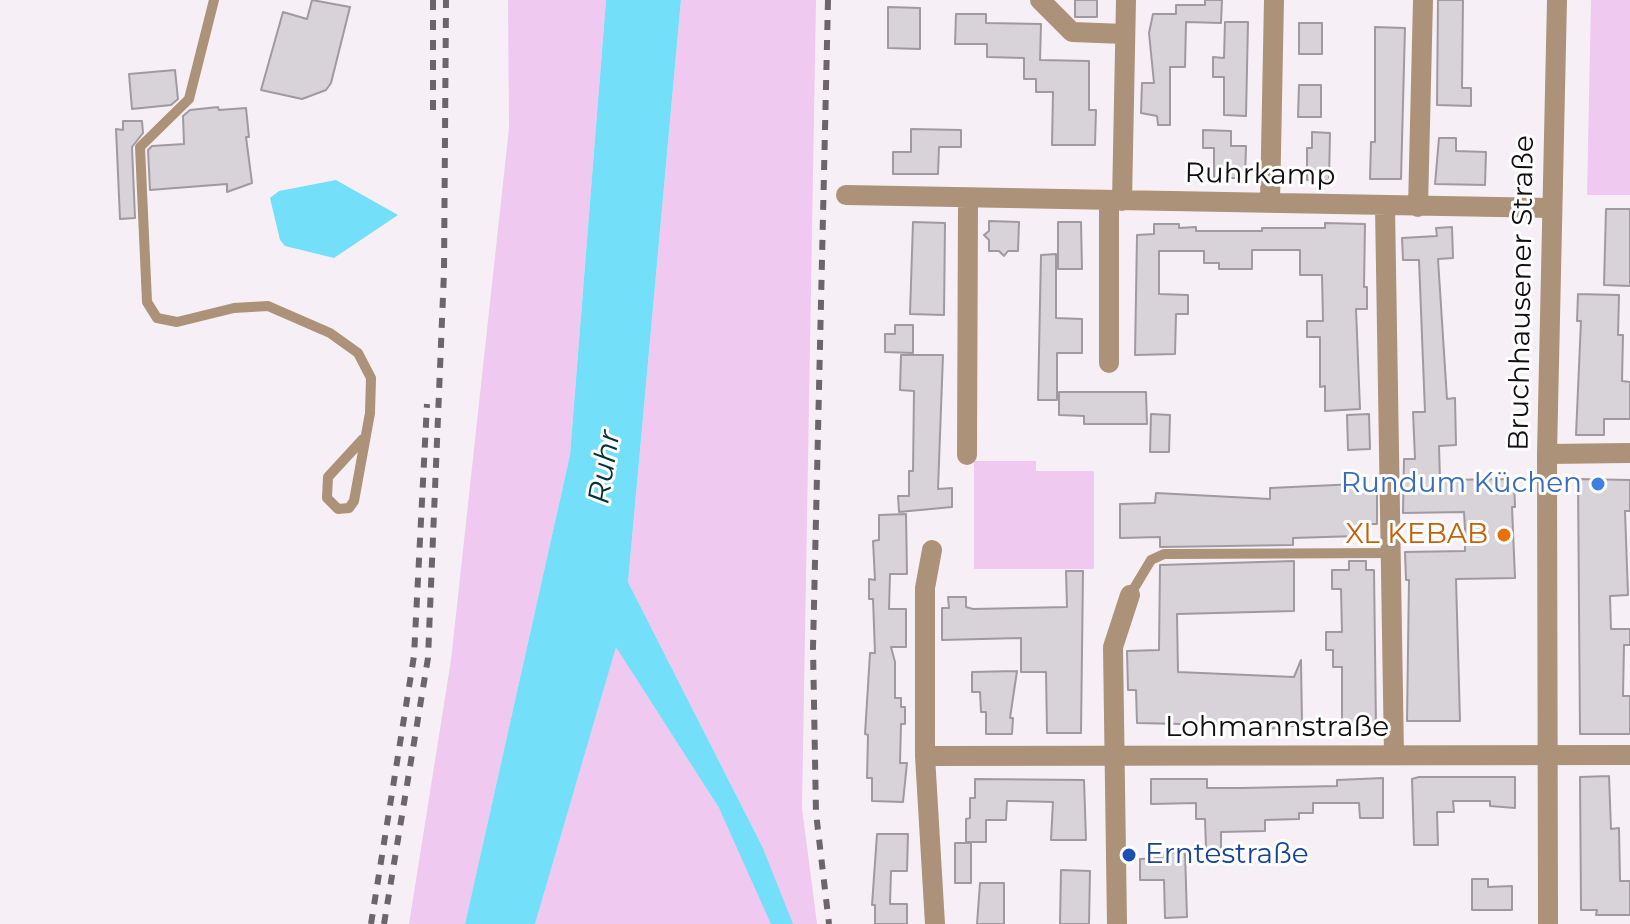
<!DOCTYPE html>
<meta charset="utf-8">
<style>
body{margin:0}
canvas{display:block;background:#f6f0f6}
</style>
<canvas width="1630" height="924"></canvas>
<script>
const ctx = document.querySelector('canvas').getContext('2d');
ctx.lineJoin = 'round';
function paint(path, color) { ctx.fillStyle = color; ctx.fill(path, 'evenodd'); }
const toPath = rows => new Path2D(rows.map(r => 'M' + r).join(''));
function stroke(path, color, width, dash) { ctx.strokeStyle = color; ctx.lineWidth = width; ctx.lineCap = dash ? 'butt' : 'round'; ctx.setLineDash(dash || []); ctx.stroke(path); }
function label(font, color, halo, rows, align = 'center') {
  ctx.font = font + ' Montserrat,sans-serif'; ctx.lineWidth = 6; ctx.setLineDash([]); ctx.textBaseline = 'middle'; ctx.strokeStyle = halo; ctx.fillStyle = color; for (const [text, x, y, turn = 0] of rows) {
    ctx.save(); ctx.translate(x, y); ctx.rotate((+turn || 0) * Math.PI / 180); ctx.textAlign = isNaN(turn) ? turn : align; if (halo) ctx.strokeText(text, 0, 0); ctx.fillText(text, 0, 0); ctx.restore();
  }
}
paint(toPath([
 [508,0,606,0,570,455,465,924,409,924,451,660,509,128],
 [681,0,816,0,802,808,817,924,535,924,616,646,719,808,746,863,762,846,628,582],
 [1591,0,1630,0,1630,195,1587,195],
 [974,461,1036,461,1036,471,1094,471,1094,569,974,569]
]), '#efc9f0');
paint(toPath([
 [606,0,681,0,628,582,762,846,793,924,771,924,719,808,616,647,535,924,465,924,570,455],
 [336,180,398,215,334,258,285,246,280,240,270,198,279,191]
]), '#73dff9');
const building = toPath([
 [312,0,350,7,331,83,326,90,302,99,261,90,283,12,307,19,312,0],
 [1075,0,1097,0,1097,17,1075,17,1075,0],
 [1205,0,1222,0,1221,23,1186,22,1185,67,1170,67,1170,125,1158,125,1157,116,1141,113,1142,83,1154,83,1149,33,1153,14,1176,14,1176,5,1205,5,1205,0],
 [1438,0,1463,0,1462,88,1471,88,1471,106,1437,105,1438,0],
 [888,7,920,8,920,49,888,48,888,7],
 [956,14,986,14,986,23,1041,24,1040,60,1089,61,1089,110,1096,110,1095,145,1052,145,1053,92,1036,92,1036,79,1024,79,1024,58,987,57,987,44,955,44,956,14],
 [1225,22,1248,22,1246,116,1224,115,1224,77,1213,77,1213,57,1224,58,1225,22],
 [1299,23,1322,23,1322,54,1299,54,1299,23],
 [1375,27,1405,28,1401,179,1370,179,1371,142,1375,142,1375,27],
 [175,70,178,99,171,105,132,109,129,74,175,70],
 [1299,85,1321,85,1321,117,1298,117,1299,85],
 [218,107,219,110,246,108,249,137,246,137,252,183,227,192,227,184,150,190,148,150,152,146,184,144,183,116,190,110,218,107],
 [123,121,142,121,143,133,132,147,135,218,120,219,116,129,123,130,123,121],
 [911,129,961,130,961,147,939,147,938,174,893,174,893,152,911,152,911,129],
 [1203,130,1231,131,1231,146,1246,146,1245,178,1214,178,1214,148,1203,148,1203,130],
 [1312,132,1330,133,1329,180,1307,180,1307,148,1312,148,1312,132],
 [1439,138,1456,138,1456,151,1486,152,1485,185,1435,184,1439,138],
 [1606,209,1630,209,1630,286,1604,285,1606,209],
 [989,221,1019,222,1018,251,1008,251,1004,256,999,251,989,251,989,240,984,235,989,231,989,221],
 [913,222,945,223,944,315,910,314,913,222],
 [1058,222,1081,222,1082,269,1058,269,1058,222],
 [1325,223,1365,224,1364,287,1367,287,1367,309,1356,309,1360,409,1325,411,1325,386,1320,387,1320,337,1307,337,1307,321,1323,321,1322,275,1300,275,1300,250,1252,250,1252,269,1219,269,1219,263,1204,263,1204,251,1159,251,1159,294,1188,295,1188,314,1176,314,1175,354,1135,355,1137,235,1154,234,1154,224,1179,224,1179,228,1196,227,1196,231,1262,231,1262,228,1325,228,1325,223],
 [1452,227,1453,258,1438,259,1447,399,1455,398,1456,445,1439,446,1440,480,1514,479,1515,507,1512,507,1515,578,1456,579,1460,721,1407,721,1409,580,1406,580,1405,552,1465,551,1465,529,1464,512,1403,513,1404,459,1415,459,1413,412,1425,412,1419,260,1403,260,1402,238,1437,236,1436,228,1452,227],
 [1056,254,1056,318,1082,319,1082,353,1057,353,1057,400,1038,400,1041,255,1056,254],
 [1578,294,1619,295,1618,335,1623,335,1622,381,1630,382,1630,419,1604,419,1604,435,1576,435,1581,321,1577,321,1578,294],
 [895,325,913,325,913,353,885,352,885,334,895,334,895,325],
 [901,355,943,355,938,489,952,488,952,507,899,512,898,496,909,496,909,471,913,471,914,391,900,390,901,355],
 [1059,392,1146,392,1147,424,1084,424,1084,416,1059,415,1059,392],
 [1151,414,1170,415,1169,452,1150,452,1151,414],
 [1369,414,1370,449,1348,450,1347,415,1369,414],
 [1578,479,1630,480,1630,511,1625,511,1628,595,1610,596,1611,629,1630,629,1630,645,1624,645,1623,696,1630,696,1630,734,1580,734,1578,479],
 [1357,484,1357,489,1377,489,1377,524,1357,524,1357,536,1293,538,1293,545,1160,547,1160,537,1120,538,1120,504,1155,503,1156,493,1270,499,1270,488,1357,484],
 [906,514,907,574,890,574,889,609,906,609,906,647,891,647,895,662,895,698,901,698,901,707,905,707,905,724,901,724,900,763,907,763,903,802,872,801,872,778,867,778,868,735,865,734,870,653,875,653,873,599,869,599,869,579,875,580,873,541,879,540,879,515,906,514],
 [1294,561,1294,611,1177,614,1178,672,1294,677,1301,660,1302,725,1268,729,1268,726,1137,723,1136,690,1128,690,1127,651,1159,650,1160,565,1294,561],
 [1349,561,1366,561,1366,570,1374,570,1376,728,1342,729,1342,667,1333,667,1333,650,1326,650,1326,632,1342,632,1341,589,1332,589,1332,570,1349,570,1349,561],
 [1066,571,1083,571,1081,733,1047,733,1046,672,1021,672,1021,638,942,640,942,608,949,608,948,597,966,597,966,607,973,609,1067,607,1066,571],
 [1017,671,1010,718,1013,718,1012,734,986,734,986,712,981,712,980,692,972,692,972,672,1017,671],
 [1609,776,1611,829,1619,828,1620,881,1630,881,1630,915,1596,915,1597,910,1581,910,1580,777,1609,776],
 [1419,777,1515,777,1515,808,1490,806,1490,801,1453,801,1454,812,1437,812,1438,845,1414,845,1412,779,1419,777],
 [1383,778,1383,818,1360,818,1359,803,1313,803,1313,813,1299,813,1299,819,1265,820,1265,831,1221,832,1221,848,1206,848,1205,819,1196,819,1196,803,1151,804,1151,779,1207,779,1207,788,1241,788,1337,786,1337,780,1383,778],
 [975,779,1084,780,1086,840,1051,840,1053,802,1012,801,1007,801,1006,820,986,820,986,842,966,842,966,819,970,818,970,798,975,798,975,779],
 [877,834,908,834,907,871,891,871,890,904,907,904,907,924,875,924,875,905,872,905,877,834],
 [955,843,971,843,971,883,955,883,955,843],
 [1185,852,1187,917,1165,918,1164,880,1140,880,1140,859,1164,858,1164,853,1185,852],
 [1061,870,1090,871,1089,924,1060,924,1061,870],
 [1472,879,1488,879,1488,887,1512,886,1512,910,1472,910,1472,879],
 [980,883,1004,883,1004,924,977,924,980,883]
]);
paint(building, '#d8d2d9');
stroke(building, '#a09aa0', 2);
stroke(toPath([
 [214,0,189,99,140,147,147,302,157,318,177,322,234,308,268,306,330,333,358,353,371,378,370,413,354,501,349,508,338,509,327,498,328,477,363,439],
 [1130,595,1151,560,1164,554,1391,553]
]), '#ac9279', 10);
stroke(toPath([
 [1040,0,1072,32,1125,34],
 [846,195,1551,208],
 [1109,201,1109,363],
 [1122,201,1126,0],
 [1270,202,1274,0],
 [1385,207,1394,755],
 [1418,207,1423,0],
 [1547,454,1630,453],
 [967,455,968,200],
 [932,550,925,588,925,756,935,924],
 [925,756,1630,755],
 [1117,924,1113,647,1130,595]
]), '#ac9279', 20);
stroke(toPath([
 [1548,924,1547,454,1557,0]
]), '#ac9279', 20);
stroke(toPath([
 [433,0,433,116],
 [828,0,813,648,816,813,829,924],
 [371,924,414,656,427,404],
 [384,924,428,658,444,272,446,0]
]), '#6a666a', 6, [10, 10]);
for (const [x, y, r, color] of [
 [1598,484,8,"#3f7fe0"],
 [1504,535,8,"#e8710a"],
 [1129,855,8,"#1a4fb4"]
]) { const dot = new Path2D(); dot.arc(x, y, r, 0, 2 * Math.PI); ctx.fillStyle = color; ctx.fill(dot); stroke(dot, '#fff', 3); }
label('28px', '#100e10', '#fff', [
 ["Ruhrkamp",1260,175,1],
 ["Bruchhausener Straße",1522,293,-89],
 ["Lohmannstraße",1277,728]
]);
label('28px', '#366cbe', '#fff', [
 ["Rundum Küchen",1582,484]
], 'right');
label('28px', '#c56008', '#fff', [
 ["XL KEBAB",1488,535]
], 'right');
label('28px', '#164399', '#fff', [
 ["Erntestraße",1145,855]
], 'left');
label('italic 30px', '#00333e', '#fff', [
 ["Ruhr",605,467,-81]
]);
</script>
